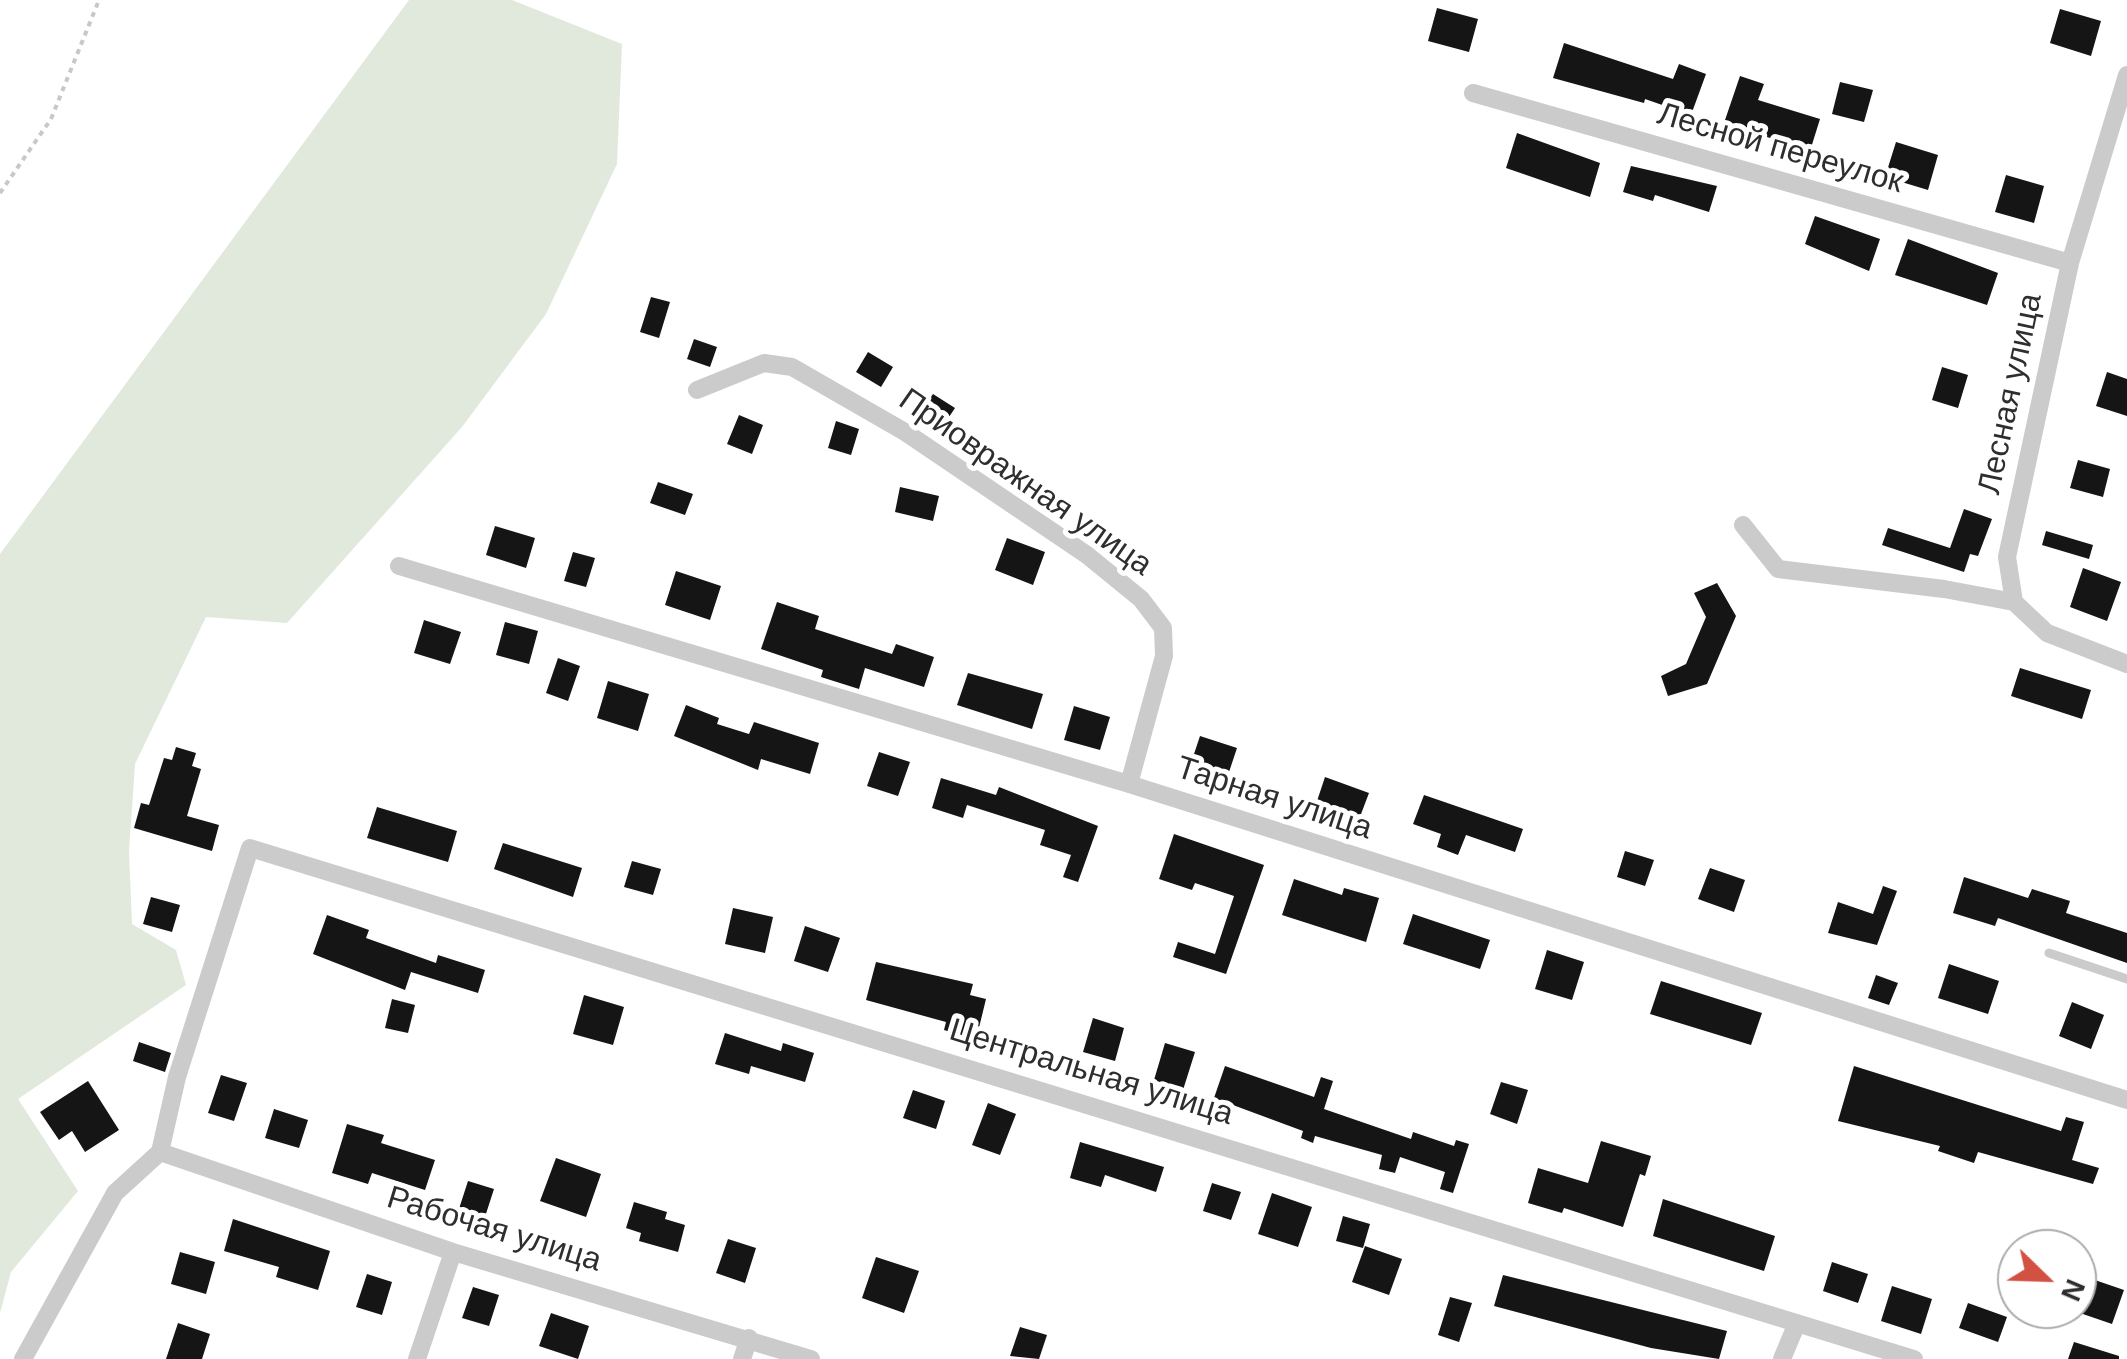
<!DOCTYPE html>
<meta charset="utf-8">
<style>
body{margin:0}
#map{position:relative;width:2127px;height:1359px;overflow:hidden;background:#fff;font-family:Helvetica,sans-serif}
canvas{display:block}
.north{position:absolute;left:1997px;top:1229px;width:100px;height:100px;box-sizing:border-box;background:#fff;border:2px solid #ababab;border-radius:50%;rotate:113deg;font-size:28px;font-weight:700;line-height:40px;text-align:center;color:#2e2e2e}
.north::after{content:'';display:block;margin:auto;width:35px;height:45px;background:#d25142;clip-path:polygon(50% 0,100% 100%,50% 72%,0 100%)}
</style>
<div id="map">
<canvas width="2127" height="1359"></canvas>
<div class="north">N</div>
</div>
<script>
const ctx = document.querySelector('canvas').getContext('2d');
ctx.lineJoin = 'round';
function paint(path, color) { ctx.fillStyle = color; ctx.fill(path, 'evenodd'); }
const toPath = rows => new Path2D(rows.map(r => 'M' + r).join(''));
function stroke(path, color, width, dash) { ctx.strokeStyle = color; ctx.lineWidth = width; ctx.lineCap = dash ? 'butt' : 'round'; ctx.setLineDash(dash || []); ctx.stroke(path); }
function label(font, color, halo, rows, align = 'center') {
  ctx.font = font + ' Helvetica,sans-serif'; ctx.lineWidth = 10; ctx.setLineDash([]); ctx.textBaseline = 'middle'; ctx.strokeStyle = halo; ctx.fillStyle = color; for (const [text, x, y, turn = 0] of rows) {
    ctx.save(); ctx.translate(x, y); ctx.rotate((+turn || 0) * Math.PI / 180); ctx.textAlign = isNaN(turn) ? turn : align; if (halo) ctx.strokeText(text, 0, 0); ctx.fillText(text, 0, 0); ctx.restore();
  }
}
paint(toPath([
 [409,0,512,0,622,44,617,164,546,314,462,427,287,623,206,617,135,764,129,851,132,924,176,950,186,985,18,1099,78,1191,11,1272,0,1313,0,554]
]), '#e1e9dd');
paint(toPath([
 [1437,8,1478,19,1469,52,1428,41],
 [2060,9,2101,21,2091,56,2050,43],
 [1564,43,1673,79,1679,64,1706,74,1691,115,1645,99,1644,103,1553,78],
 [1740,76,1764,84,1758,100,1820,119,1810,151,1724,123],
 [1840,82,1873,90,1864,122,1832,114],
 [1517,133,1600,163,1590,197,1506,168],
 [1896,142,1938,155,1928,190,1885,177],
 [1631,166,1717,186,1709,212,1655,195,1653,201,1623,192],
 [2006,175,2044,186,2034,223,1995,212],
 [1815,216,1880,239,1869,271,1805,244],
 [1908,239,1998,273,1987,305,1895,275],
 [651,297,670,302,659,338,640,332],
 [694,339,717,347,710,367,687,359],
 [868,352,893,367,881,387,856,372],
 [1942,367,1968,375,1958,408,1932,400],
 [2107,372,2127,379,2127,416,2096,406],
 [933,394,955,408,943,426,921,411],
 [739,415,763,425,752,454,727,444],
 [836,421,859,429,851,455,828,448],
 [2078,460,2110,469,2103,497,2070,488],
 [658,482,693,494,685,515,650,503],
 [900,487,939,496,933,521,895,512],
 [1964,509,1992,519,1978,556,1970,554,1964,572,1882,545,1888,528,1950,548],
 [495,526,535,538,526,568,486,555],
 [2046,531,2093,545,2089,559,2042,545],
 [1007,538,1045,552,1033,585,995,570],
 [573,552,595,558,586,587,564,581],
 [2083,568,2121,582,2107,621,2070,607],
 [676,571,721,586,710,620,665,605],
 [1717,583,1736,616,1707,684,1668,696,1661,676,1686,664,1706,617,1694,593],
 [777,602,819,616,815,629,892,654,896,644,934,657,924,687,865,668,859,689,821,677,823,670,761,649],
 [424,620,461,632,450,664,414,653],
 [505,622,538,631,529,664,496,655],
 [558,658,580,666,568,701,546,693],
 [2020,668,2091,690,2082,719,2011,696],
 [968,673,1043,694,1032,729,957,705],
 [608,681,649,694,638,731,597,718],
 [686,705,719,718,717,724,749,734,754,722,819,743,810,774,761,759,758,770,674,736],
 [1074,706,1110,717,1100,750,1064,740],
 [1200,736,1237,748,1227,778,1190,766],
 [176,747,196,753,192,766,201,769,187,816,219,825,212,851,134,828,141,803,149,805,164,758,172,760],
 [879,752,910,762,898,796,867,786],
 [1325,777,1369,793,1358,822,1315,807],
 [941,778,996,795,999,787,1098,826,1078,882,1063,877,1071,855,1040,845,1045,830,967,805,963,818,932,808],
 [1424,795,1523,829,1515,852,1466,835,1458,855,1437,847,1441,834,1413,824],
 [377,807,457,831,448,862,367,838],
 [1174,834,1264,865,1226,974,1173,957,1178,942,1215,954,1234,896,1195,883,1192,890,1159,879],
 [503,843,582,868,573,897,494,869],
 [1625,851,1654,860,1645,886,1617,877],
 [632,861,661,869,653,895,624,887],
 [1710,868,1745,880,1734,912,1698,899],
 [1964,877,2028,898,2032,889,2070,901,2066,913,2127,933,2127,963,1998,918,1995,926,1953,913],
 [1294,879,1342,895,1344,888,1379,898,1366,942,1282,915],
 [1883,886,1897,891,1877,945,1828,933,1838,902,1873,914],
 [151,897,180,905,172,932,143,924],
 [733,908,773,917,765,953,725,944],
 [1413,914,1490,940,1480,969,1403,944],
 [327,915,369,930,366,938,436,963,438,955,485,970,478,993,411,972,405,990,313,954],
 [805,926,840,938,828,972,794,961],
 [1547,950,1584,962,1572,1000,1535,989],
 [876,962,973,984,970,995,986,999,976,1040,944,1030,946,1022,866,1000],
 [1949,964,1999,981,1988,1014,1938,998],
 [1876,975,1898,983,1889,1005,1868,998],
 [1661,981,1762,1013,1751,1045,1650,1014],
 [584,995,624,1007,613,1045,573,1034],
 [392,999,415,1005,408,1033,385,1028],
 [2072,1002,2104,1015,2091,1049,2059,1036],
 [1093,1018,1124,1028,1115,1061,1083,1052],
 [725,1033,781,1051,783,1043,814,1053,805,1082,751,1066,749,1074,715,1064],
 [139,1042,171,1053,165,1072,133,1061],
 [1165,1043,1195,1052,1183,1090,1154,1080],
 [1225,1066,1314,1097,1321,1077,1333,1081,1324,1109,1411,1139,1413,1132,1454,1146,1456,1140,1469,1144,1453,1193,1440,1189,1445,1172,1400,1157,1395,1173,1379,1169,1382,1155,1315,1136,1313,1143,1301,1138,1303,1131,1214,1098],
 [1854,1066,2061,1131,2066,1117,2084,1122,2072,1160,2099,1168,2093,1184,1978,1152,1974,1163,1938,1151,1940,1146,1838,1121],
 [221,1075,247,1083,234,1121,208,1113],
 [88,1081,119,1130,85,1152,72,1131,59,1140,40,1112],
 [1501,1082,1528,1090,1517,1124,1490,1114],
 [913,1090,945,1101,936,1129,903,1118],
 [988,1103,1016,1114,1000,1155,972,1145],
 [274,1109,308,1120,299,1148,265,1138],
 [347,1124,384,1135,381,1143,435,1160,425,1190,372,1173,368,1184,332,1173],
 [1601,1141,1651,1156,1645,1176,1640,1174,1623,1227,1564,1208,1562,1213,1528,1203,1538,1168,1588,1183],
 [1080,1142,1164,1167,1156,1192,1105,1175,1101,1187,1070,1178],
 [556,1158,601,1174,586,1217,540,1201],
 [468,1181,494,1189,483,1223,457,1215],
 [1212,1183,1241,1192,1231,1220,1203,1211],
 [1272,1193,1312,1207,1298,1247,1258,1234],
 [1663,1199,1775,1236,1764,1271,1653,1236],
 [634,1202,667,1212,665,1219,685,1225,678,1252,639,1241,641,1233,626,1228],
 [1343,1216,1370,1224,1363,1248,1336,1241],
 [233,1219,330,1251,318,1290,276,1277,279,1267,224,1251],
 [728,1239,756,1248,745,1283,716,1273],
 [1365,1246,1402,1259,1389,1295,1352,1282],
 [180,1252,215,1262,206,1294,171,1284],
 [876,1257,919,1271,904,1313,862,1298],
 [1832,1262,1868,1274,1858,1303,1823,1291],
 [367,1274,392,1282,382,1315,356,1307],
 [1503,1275,1727,1331,1719,1359,1651,1348,1494,1306],
 [2089,1278,2124,1290,2112,1324,2077,1312],
 [1892,1286,1932,1299,1921,1334,1881,1321],
 [473,1287,499,1295,489,1326,462,1318],
 [1450,1297,1472,1303,1459,1342,1438,1335],
 [1968,1303,2007,1317,1998,1342,1959,1328],
 [551,1313,589,1326,578,1359,539,1346],
 [178,1323,210,1334,202,1359,166,1359],
 [1020,1327,1047,1335,1039,1359,1010,1356],
 [2074,1342,2119,1356,2119,1359,2068,1359]
]), '#151515');
stroke(toPath([
 [0,193,51,119,99,0]
]), '#c8c8c8', 4, [5, 5]);
stroke(toPath([
 [2049,953,2127,979]
]), '#cbcbcb', 9);
stroke(toPath([
 [2127,75,2070,263,2007,557,2014,602,2047,633,2127,664],
 [1473,93,2070,263],
 [697,390,764,363,792,367,905,432,1087,555,1141,599,1163,628,1164,656,1129,784],
 [1743,525,1778,569,1944,589,2014,602],
 [399,566,1129,784,2127,1100],
 [160,1152,453,1252,811,1359],
 [23,1359,115,1193,160,1152,177,1077,250,848,1914,1359],
 [417,1359,453,1252],
 [742,1359,749,1338],
 [1782,1359,1797,1323]
]), '#cbcbcb', 18);
label('32px', '#2e2e2e', '#fff', [
 ["Лесной переулок",1780,149,16],
 ["Лесная улица",2011,394,-78],
 ["Приовражная улица",1025,483,35],
 ["Тарная улица",1274,799,18],
 ["Центральная улица",1091,1073,17],
 ["Рабочая улица",494,1230,17]
]);
</script>
